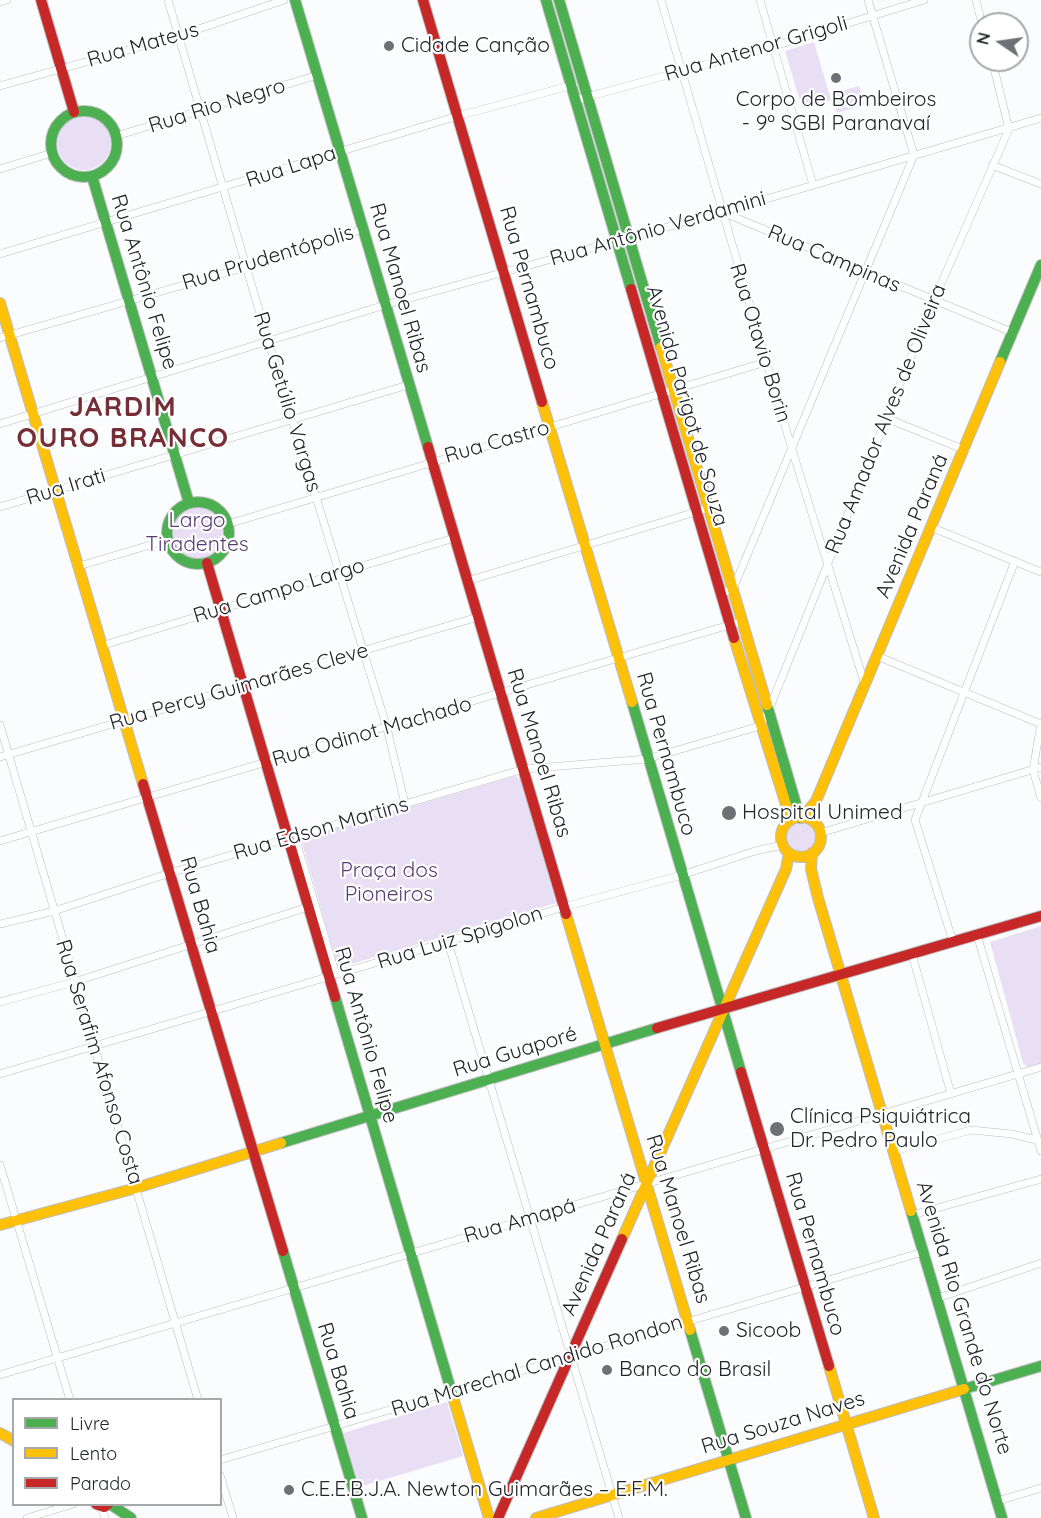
<!DOCTYPE html>
<meta charset="utf-8">
<style>
body{margin:0}
#map{position:relative;width:1041px;height:1518px;overflow:hidden;background:#fbfcfe;font-family:Quicksand,sans-serif}
canvas{display:block}
.legend{position:absolute;left:12px;top:1398px;width:210px;height:108px;box-sizing:border-box;background:#fff;border:2px solid #a6a8aa;margin:0;padding:8px 10px;list-style:none;font-size:18px;color:#21252a}
.legend li{display:flex;align-items:center;gap:12px;height:30px}
.legend b{width:30px;border:2px solid #a6a8aa}
.north{position:absolute;left:969px;top:12px;width:60px;height:60px;box-sizing:border-box;background:#fff;border:2px solid #a6a8aa;border-radius:50%;rotate:283deg;font-size:16px;font-weight:700;line-height:24px;text-align:center;color:#21252a}
.north::after{content:'';display:block;margin:auto;width:21px;height:27px;background:#6d7074;clip-path:polygon(50% 0,100% 100%,50% 72%,0 100%)}
</style>
<div id="map">
<canvas width="1041" height="1518"></canvas>
<ul class="legend">
<li><b style="height:8px;background:#4caf50"></b>Livre</li>
<li><b style="height:8px;background:#ffc107"></b>Lento</li>
<li><b style="height:8px;background:#c62828"></b>Parado</li>
</ul>
<div class="north">N</div>
</div>
<script>
const ctx = document.querySelector('canvas').getContext('2d');
ctx.lineJoin = 'round';
function paint(path, color) { ctx.fillStyle = color; ctx.fill(path, 'evenodd'); }
const toPath = rows => new Path2D(rows.map(r => 'M' + r).join(''));
function stroke(path, color, width, dash) { ctx.strokeStyle = color; ctx.lineWidth = width; ctx.lineCap = dash ? 'butt' : 'round'; ctx.setLineDash(dash || []); ctx.stroke(path); }
function label(font, color, halo, rows, align = 'center') {
  ctx.font = font + ' Quicksand,sans-serif'; ctx.lineWidth = 4.5; ctx.setLineDash([]); ctx.textBaseline = 'middle'; ctx.strokeStyle = halo; ctx.fillStyle = color; for (const [text, x, y, turn = 0] of rows) {
    ctx.save(); ctx.translate(x, y); ctx.rotate((+turn || 0) * Math.PI / 180); ctx.textAlign = isNaN(turn) ? turn : align; if (halo) ctx.strokeText(text, 0, 0); ctx.fillText(text, 0, 0); ctx.restore();
  }
}
paint(toPath([
 [814,42,831,100,802,108,785,51],
 [859,86,865,105,837,113,831,94],
 '57 143a27 27 0 1 1 54 0a27 27 0 1 1-54 0Z',
 '171 533a26 26 0 1 1 52 0a26 26 0 1 1-52 0Z',
 [515,776,522,781,556,903,338,968,301,839],
 '786 837a15 15 0 1 1 30 0a15 15 0 1 1-30 0Z',
 [1041,926,1041,1064,1027,1067,1023,1063,990,942],
 [447,1402,463,1456,359,1487,343,1433]
]), '#e8dff5');
const street = toPath([
 [168,0,268,341,387,728,405,804],
 [661,0,791,446,865,685],
 [760,0,813,185],
 [976,0,982,24],
 [0,2,7,0],
 [0,86,178,36,284,0],
 [576,100,774,46,924,0],
 [116,136,318,75],
 [992,165,1041,184],
 [0,169,52,153],
 [722,212,1014,333],
 [0,254,458,116,573,85],
 [0,338,246,267,363,229],
 [886,418,965,450],
 [0,424,385,305,722,212,1041,118],
 [0,507,408,385],
 [228,524,766,362],
 [933,528,1041,572],
 [79,566,167,540],
 [467,581,709,508],
 [722,593,733,589,914,155,868,0],
 [104,645,454,538],
 [877,656,1041,724],
 [1041,723,1033,770,1041,798],
 [0,725,198,1400],
 [0,757,478,617],
 [820,833,1041,767],
 [295,837,336,975],
 [0,841,743,621],
 [0,924,54,911,170,873,524,769,647,759,760,726,768,712,934,300,1009,129,992,60],
 [977,935,1041,1151],
 [448,942,619,1518],
 [953,942,915,820,1015,561],
 [912,954,951,1094],
 [0,1002,74,982,308,907],
 [0,1074,564,907,682,875,755,851,783,845],
 [894,1151,971,1130,1012,1134,1037,1140],
 [0,1165,70,1400],
 [912,1215,1041,1179],
 [938,1298,1041,1263],
 [0,1375,1041,1067],
 [220,1460,923,1252],
 [220,1475,233,1518],
 [997,1501,1041,1488],
 [101,1507,105,1518],
 [27,1518,73,1504]
]);
const fast = toPath([
 [295,0,428,447],
 [546,0,631,289],
 [559,0,661,347],
 '51 144a33 33 0 1 1 66 0a33 33 0 1 1-66 0Z',
 [92,176,189,503],
 [1000,362,1041,265],
 '167 533a31 31 0 1 1 62 0a31 31 0 1 1-62 0Z',
 [632,702,741,1072],
 [767,705,800,818],
 [335,997,453,1397],
 [281,1143,657,1028],
 [911,1211,1002,1518],
 [283,1251,362,1518],
 [690,1330,746,1518],
 [964,1389,1041,1366],
 [110,1504,131,1518]
]);
const slow = toPath([
 [0,303,143,784],
 [661,347,767,705],
 [542,402,632,702],
 [734,638,787,808,788,822],
 '781 837a20 20 0 1 1 40 0a20 20 0 1 1-40 0Z',
 [802,818,816,801,1000,362],
 [812,853,811,869,818,898,911,1211],
 [566,914,690,1330],
 [0,1225,136,1188,281,1143],
 [622,1239,786,869,789,853],
 [829,1366,874,1518],
 [453,1397,489,1518],
 [0,1433,14,1441],
 [536,1518,964,1389]
]);
const jam = toPath([
 [41,0,74,112],
 [423,0,542,402],
 [631,289,734,638],
 [428,447,566,914],
 [207,563,335,997],
 [143,784,283,1251],
 [657,1028,1041,916],
 [741,1072,829,1366],
 [96,1504,104,1507,108,1504],
 [498,1518,622,1239]
]);
stroke(street, '#bbbdc0', 8);
stroke(fast, '#bbbdc0', 12);
stroke(slow, '#bbbdc0', 12);
stroke(jam, '#bbbdc0', 12);
stroke(street, '#feffff', 7);
stroke(fast, '#4caf50', 10);
stroke(slow, '#ffc107', 10);
stroke(jam, '#c62828', 10);
for (const [x, y, r, color] of [
 [389,46,6,"#6d7074"],
 [836,78,6,"#6d7074"],
 [729,813,8,"#6d7074"],
 [777,1129,8,"#6d7074"],
 [724,1331,6,"#6d7074"],
 [607,1370,6,"#6d7074"],
 [289,1490,6,"#6d7074"]
]) { const dot = new Path2D(); dot.arc(x, y, r, 0, 2 * Math.PI); ctx.fillStyle = color; ctx.fill(dot); stroke(dot, '#fff', 2); }
label('21px', '#21252a', '#fff', [
 ["Rua Mateus",143,45,-16],
 ["Rua Antenor Grigoli",756,49,-16],
 ["Rua Rio Negro",217,106,-17],
 ["Rua Lapa",291,167,-18],
 ["Rua Antônio Verdamini",658,229,-16],
 ["Rua Prudentópolis",268,258,-17],
 ["Rua Campinas",834,259,23],
 ["Rua Antônio Felipe",144,282,73],
 ["Rua Manoel Ribas",400,288,74],
 ["Rua Pernambuco",529,288,74],
 ["Rua Otavio Borin",760,343,73],
 ["Rua Getúlio Vargas",287,402,73],
 ["Avenida Parigot de Souza",687,406,74],
 ["Rua Amador Alves de Oliveira",886,419,-68],
 ["Rua Castro",497,442,-16],
 ["Rua Irati",66,487,-17],
 ["Avenida Paraná",912,526,-67],
 ["Rua Campo Largo",279,591,-17],
 ["Rua Percy Guimarães Cleve",239,687,-16],
 ["Rua Odinot Machado",372,732,-16],
 ["Rua Manoel Ribas",539,753,73],
 ["Rua Pernambuco",666,754,74],
 ["Rua Edson Martins",321,829,-16],
 ["Rua Bahia",200,905,74],
 ["Rua Luiz Spigolon",460,938,-17],
 ["Rua Antônio Felipe",366,1035,74],
 ["Rua Guaporé",515,1052,-17],
 ["Rua Serafim Afonso Costa",99,1062,73],
 ["Rua Manoel Ribas",678,1219,73],
 ["Rua Amapá",520,1221,-16],
 ["Avenida Paraná",599,1244,-66],
 ["Rua Pernambuco",815,1254,74],
 ["Avenida Rio Grande do Norte",964,1318,73],
 ["Rua Marechal Candido Rondon",537,1366,-17],
 ["Rua Bahia",338,1371,73],
 ["Rua Souza Naves",783,1423,-17]
]);
label('21px', '#21252a', '#fff', [
 ["Cidade Canção",401,46],
 ["Corpo de Bombeiros",836,100,"center"],
 ["- 9º SGBI Paranavaí",836,124,"center"],
 ["Hospital Unimed",742,813],
 ["Clínica Psiquiátrica",790,1117],
 ["Dr. Pedro Paulo",790,1141],
 ["Sicoob",736,1331],
 ["Banco do Brasil",619,1370],
 ["C.E.E.B.J.A. Newton Guimarães – E.F.M.",301,1490]
], 'left');
label('21px', '#573c72', '#fff', [
 ["Largo",197,521],
 ["Tiradentes",197,545],
 ["Praça dos",389,871],
 ["Pioneiros",389,895]
]);
ctx.letterSpacing = '1.5px';
label('bold 27px', '#752e36', '#fff', [
 ["JARDIM",123,408],
 ["OURO BRANCO",123,439]
]);
ctx.letterSpacing = '0px';
</script>
